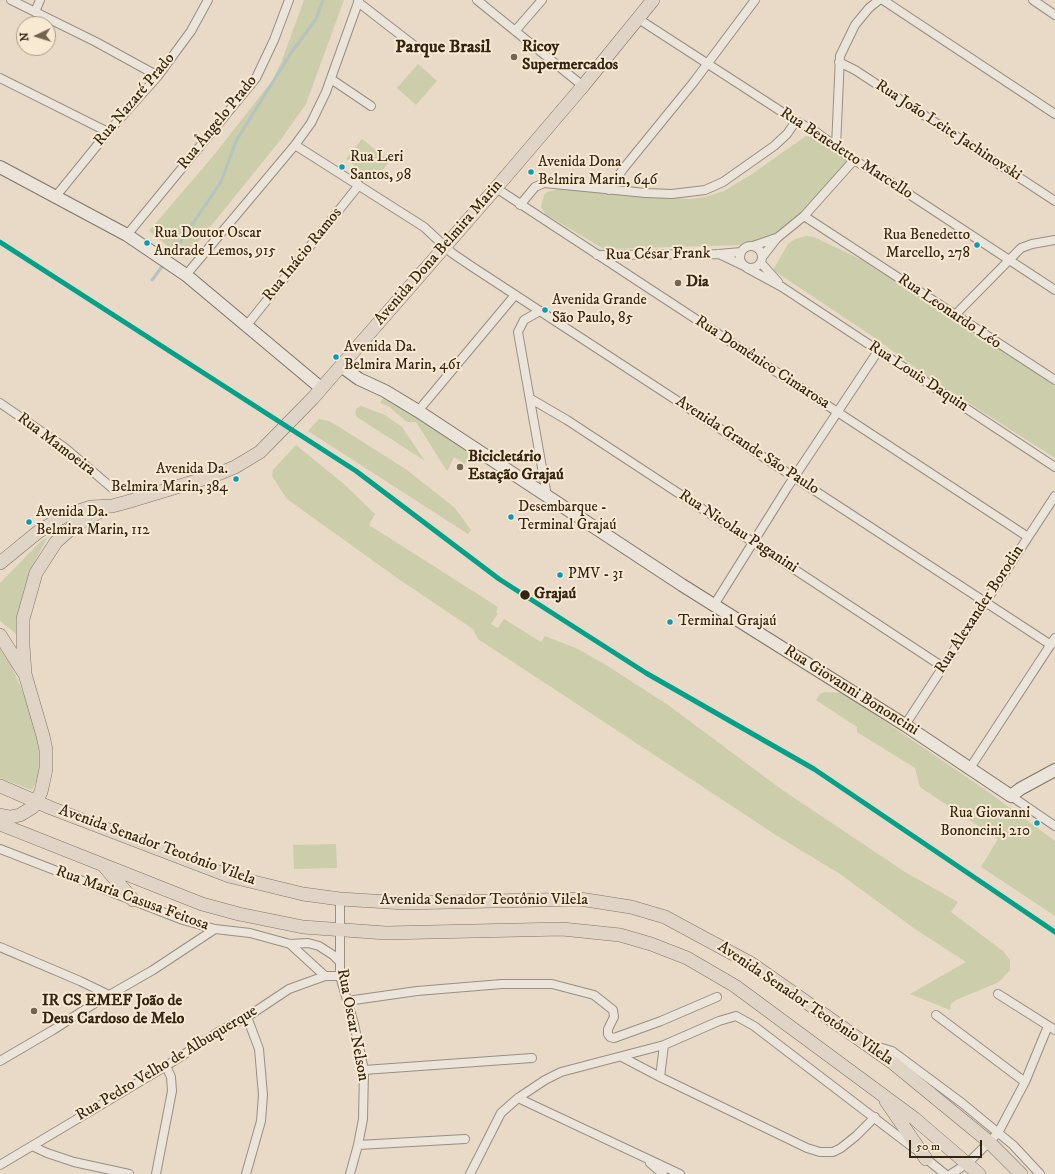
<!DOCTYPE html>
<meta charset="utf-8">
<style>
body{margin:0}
#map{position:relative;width:1055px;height:1174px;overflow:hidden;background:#e8dac7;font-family:"IM FELL DW Pica",serif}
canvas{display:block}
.north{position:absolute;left:16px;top:16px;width:40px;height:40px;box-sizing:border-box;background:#f8e9d2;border:1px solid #aa9b85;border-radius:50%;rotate:266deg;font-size:11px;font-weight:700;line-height:16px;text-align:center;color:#342511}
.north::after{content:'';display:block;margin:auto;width:14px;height:18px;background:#736451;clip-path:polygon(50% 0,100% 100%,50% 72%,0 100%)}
.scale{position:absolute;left:909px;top:1140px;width:73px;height:18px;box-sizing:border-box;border:2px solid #342511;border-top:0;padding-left:5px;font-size:12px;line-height:14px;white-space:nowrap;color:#342511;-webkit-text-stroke:3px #f8e9d2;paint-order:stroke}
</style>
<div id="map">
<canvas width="1055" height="1174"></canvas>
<div class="north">N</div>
<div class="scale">50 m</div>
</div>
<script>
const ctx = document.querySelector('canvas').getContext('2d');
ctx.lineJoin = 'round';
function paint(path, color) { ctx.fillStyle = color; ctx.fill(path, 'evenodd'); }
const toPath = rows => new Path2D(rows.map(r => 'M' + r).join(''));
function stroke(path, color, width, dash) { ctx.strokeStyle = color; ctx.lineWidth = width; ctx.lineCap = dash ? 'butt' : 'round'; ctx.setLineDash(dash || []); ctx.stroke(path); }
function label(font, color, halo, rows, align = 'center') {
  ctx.font = font + ' "IM FELL DW Pica",serif'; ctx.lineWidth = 4; ctx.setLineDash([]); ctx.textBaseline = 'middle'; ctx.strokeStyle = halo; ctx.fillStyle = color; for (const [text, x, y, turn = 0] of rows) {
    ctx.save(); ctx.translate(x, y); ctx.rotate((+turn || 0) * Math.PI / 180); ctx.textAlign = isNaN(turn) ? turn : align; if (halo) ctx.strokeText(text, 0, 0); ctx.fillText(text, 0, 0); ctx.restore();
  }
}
paint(toPath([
 [304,0,344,0,306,104,282,138,186,257,183,258,149,231,214,155,272,81,281,63],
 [418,64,437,81,416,105,397,88],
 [806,136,817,138,843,155,847,162,799,217,775,234,756,242,741,245,604,249,545,214,541,207,544,195,547,192,559,189,690,199,705,197,724,191,752,174],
 [362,139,390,161,374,181,346,159],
 [807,236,814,237,862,260,1055,386,1055,458,928,377,875,338,773,270,788,244,795,239],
 [383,398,405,409,471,453,465,464,454,457,447,471,416,422,407,422,388,406,380,403],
 [361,406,385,415,402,427,425,461,357,417,355,412,357,408],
 [319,419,329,421,341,428,407,470,455,508,471,530,468,534,308,431],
 [296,445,344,484,375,514,369,525,498,607,496,612,498,613,491,624,498,628,504,619,541,642,545,636,578,649,606,665,668,705,781,789,905,872,958,902,951,912,1003,951,1010,960,1010,970,999,982,956,1000,951,1004,950,1010,910,994,966,962,915,929,840,874,779,837,478,639,473,629,400,580,287,499,272,476,273,470],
 [47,538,29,573,16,634,0,621,0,583,42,540],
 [0,639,33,716,40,742,41,772,32,790,0,778],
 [825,692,843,693,987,791,1055,841,1055,916,981,867,998,839,920,787,915,768,857,732,857,727,816,700,820,694],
 [336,844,337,868,294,869,293,845]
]), '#cccdab');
stroke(toPath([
 [168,260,221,182,236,141,291,53,316,19,323,0],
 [152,280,164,264]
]), '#b5c4bc', 3);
const street = toPath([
 [11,0,96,42,158,76],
 [477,0,583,86],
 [883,0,1055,114],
 [1033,0,1055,15],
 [358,2,416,47],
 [35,12,40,0],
 [637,18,796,121,816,132,854,160,895,185,1055,290],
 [515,31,542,0],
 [839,62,855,70,1055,201],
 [0,78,108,132],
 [331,79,371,106],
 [295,145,424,227,452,253,471,266,1051,645],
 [836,147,840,56,855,25,869,8,879,0],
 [496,188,1028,537],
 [609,190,623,169,693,83,755,0],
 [56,196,108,132,158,76,191,31,208,0],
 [520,205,535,187,544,183,646,193,672,194,705,190,723,182,774,146,787,134,796,121],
 [804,216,1055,380],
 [127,235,256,78,274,40,289,0],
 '740 257a11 11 0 1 1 22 0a11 11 0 1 1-22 0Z',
 [753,246,776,238],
 [719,254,744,266],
 [597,255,719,254,741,252],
 [763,256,777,238,804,216,854,160],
 [761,263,778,282],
 [747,268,782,287,1055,467],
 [186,275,295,145,311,123,326,92,359,0],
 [540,311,524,320,518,332,547,496],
 [955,315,1021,248,1032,244,1055,240],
 [247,325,359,185],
 [531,399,567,420,943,667],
 [0,403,64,447,112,488],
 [418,411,515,295],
 [714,605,787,488,878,351],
 [905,725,1055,496],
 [970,768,1055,638],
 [1011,796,1055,826],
 [0,849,183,920,215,929,250,933,290,944,308,943,319,946,333,955,339,961],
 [340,899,340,976,354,1024,364,1070,363,1119,358,1145,350,1174],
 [290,944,325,976],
 [0,947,80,981,109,995],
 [998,994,1055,1030],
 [347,1001,417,991,502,984,552,984,594,995,613,1010,614,1017,608,1029,608,1034,610,1037,614,1038,661,1021,717,997],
 [936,1015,1025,1082],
 [872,1045,892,1051,962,1103,1013,1145,1040,1174],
 [622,1057,660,1077,807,1148,820,1152,833,1152,841,1148,856,1136,875,1117],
 [0,1061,53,1030,92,1005,153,970,215,929],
 [364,1070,532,1058],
 [660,1077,664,1045],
 [518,1098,680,1174],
 [358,1145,465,1139],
 [32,1146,47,1153,74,1162,129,1174],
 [924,1157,945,1174],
 [650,1163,663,1174],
 [0,1165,166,1066,220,1031,247,1017,289,989,325,976,340,976],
 [156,1174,172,1091,171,1077,166,1066],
 [246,1174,261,1121,263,1095,259,1049,247,1017],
 [470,1174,501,1113,518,1098,545,1080,561,1072,664,1045,719,1021,736,1016,754,1026,915,1149],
 [951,1174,968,1163,998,1133,1025,1082,1048,1026]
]);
const secondary = toPath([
 [0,167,127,235,186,275,321,388],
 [341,366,359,379,385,391,418,411,682,585,905,725,1011,796,1020,789,1055,770]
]);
const primary = toPath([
 [0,563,38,532,64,516,91,507,112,506,127,502,213,476,235,467,260,452,313,398,496,188,583,86,653,0],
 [0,635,24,673],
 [0,786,51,808,229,876,303,894,340,899,405,903,580,899,631,907,665,917,752,964,893,1063,988,1141,1021,1174],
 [0,815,10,817,20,815,33,807,41,792,46,769,46,750,43,736,25,674,23,646,23,619,36,573,56,542,74,526,101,511],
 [0,824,202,904,239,914,303,927,386,933,562,929,620,935,651,944,687,958,735,986,915,1119,979,1174],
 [104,866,133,900],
 [886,1101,926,1159]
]);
stroke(street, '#988f81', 10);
stroke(secondary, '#7f7569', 14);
stroke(primary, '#7f7569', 14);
stroke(street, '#ebe4db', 8);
stroke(secondary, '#ebe4db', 12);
stroke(primary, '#dfd4c5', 13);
stroke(toPath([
 [0,242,356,471,499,579,646,673,814,769,1055,932]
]), '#03a188', 5);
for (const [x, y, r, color] of [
 [514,57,4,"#736451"],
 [342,167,3.5,"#059cbb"],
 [531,172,3.5,"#059cbb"],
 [147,243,3.5,"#059cbb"],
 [977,245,3.5,"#059cbb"],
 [678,283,4,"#736451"],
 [545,310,3.5,"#059cbb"],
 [336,357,3.5,"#059cbb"],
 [460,467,4,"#736451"],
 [236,479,3.5,"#059cbb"],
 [511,517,3.5,"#059cbb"],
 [29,522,3.5,"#059cbb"],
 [560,575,3.5,"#059cbb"],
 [525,595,5.5,"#342511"],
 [670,622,3.5,"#059cbb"],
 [1037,823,3.5,"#059cbb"],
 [34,1011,4,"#736451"]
]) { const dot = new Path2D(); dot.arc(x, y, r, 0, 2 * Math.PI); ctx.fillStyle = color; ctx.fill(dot); stroke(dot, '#f8e9d2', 1.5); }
label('15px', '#342511', '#f8e9d2', [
 ["Rua Leri",350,158],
 ["Santos, 98",350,176],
 ["Avenida Dona",538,163],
 ["Belmira Marin, 646",538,181],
 ["Rua Doutor Oscar",154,234],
 ["Andrade Lemos, 915",154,252],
 ["Rua Benedetto",970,236,"right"],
 ["Marcello, 278",970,254,"right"],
 ["Avenida Grande",552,301],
 ["São Paulo, 85",552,319],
 ["Avenida Da.",344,348],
 ["Belmira Marin, 461",344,366],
 ["Avenida Da.",228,470,"right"],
 ["Belmira Marin, 384",228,488,"right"],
 ["Desembarque -",518,508],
 ["Terminal Grajaú",518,526],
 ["Avenida Da.",36,513],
 ["Belmira Marin, 112",36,531],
 ["PMV - 31",568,575],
 ["Terminal Grajaú",678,622],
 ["Rua Giovanni",1030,814,"right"],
 ["Bononcini, 210",1030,832,"right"]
], 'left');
label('bold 16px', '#342511', '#f8e9d2', [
 ["Ricoy",522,48],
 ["Supermercados",522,66],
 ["Dia",686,283],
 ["Bicicletário",468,458],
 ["Estação Grajaú",468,476],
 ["IR CS EMEF João de",42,1002],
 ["Deus Cardoso de Melo",42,1020]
], 'left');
label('16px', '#342511', '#f8e9d2', [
 ["Rua Nazaré Prado",135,100,-50],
 ["Rua Ângelo Prado",218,123,-51],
 ["Rua João Leite Jachinovski",948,131,33],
 ["Rua Benedetto Marcello",846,154,33],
 ["Avenida Dona Belmira Marin",439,253,-49],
 ["Rua Inácio Ramos",303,255,-51],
 ["Rua César Frank",658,255,-1],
 ["Rua Leonardo Léo",949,312,34],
 ["Rua Domênico Cimarosa",762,363,33],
 ["Rua Louis Daquin",918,377,33],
 ["Rua Mamoeira",56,445,37],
 ["Avenida Grande São Paulo",747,446,33],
 ["Rua Nicolau Paganini",738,532,33],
 ["Rua Alexander Borodin",980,610,-57],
 ["Rua Giovanni Bononcini",851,691,32],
 ["Avenida Senador Teotônio Vilela",157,846,20],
 ["Rua Maria Casusa Feitosa",132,899,20],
 ["Avenida Senador Teotônio Vilela",484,901],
 ["Avenida Senador Teotônio Vilela",805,1004,34],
 ["Rua Oscar Nelson",352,1025,79],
 ["Rua Pedro Velho de Albuquerque",167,1064,-31]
]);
label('bold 16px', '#342511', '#f8e9d2', [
 ["Grajaú",534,595]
], 'left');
label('bold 18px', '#342511', '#f8e9d2', [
 ["Parque Brasil",443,48]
]);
</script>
